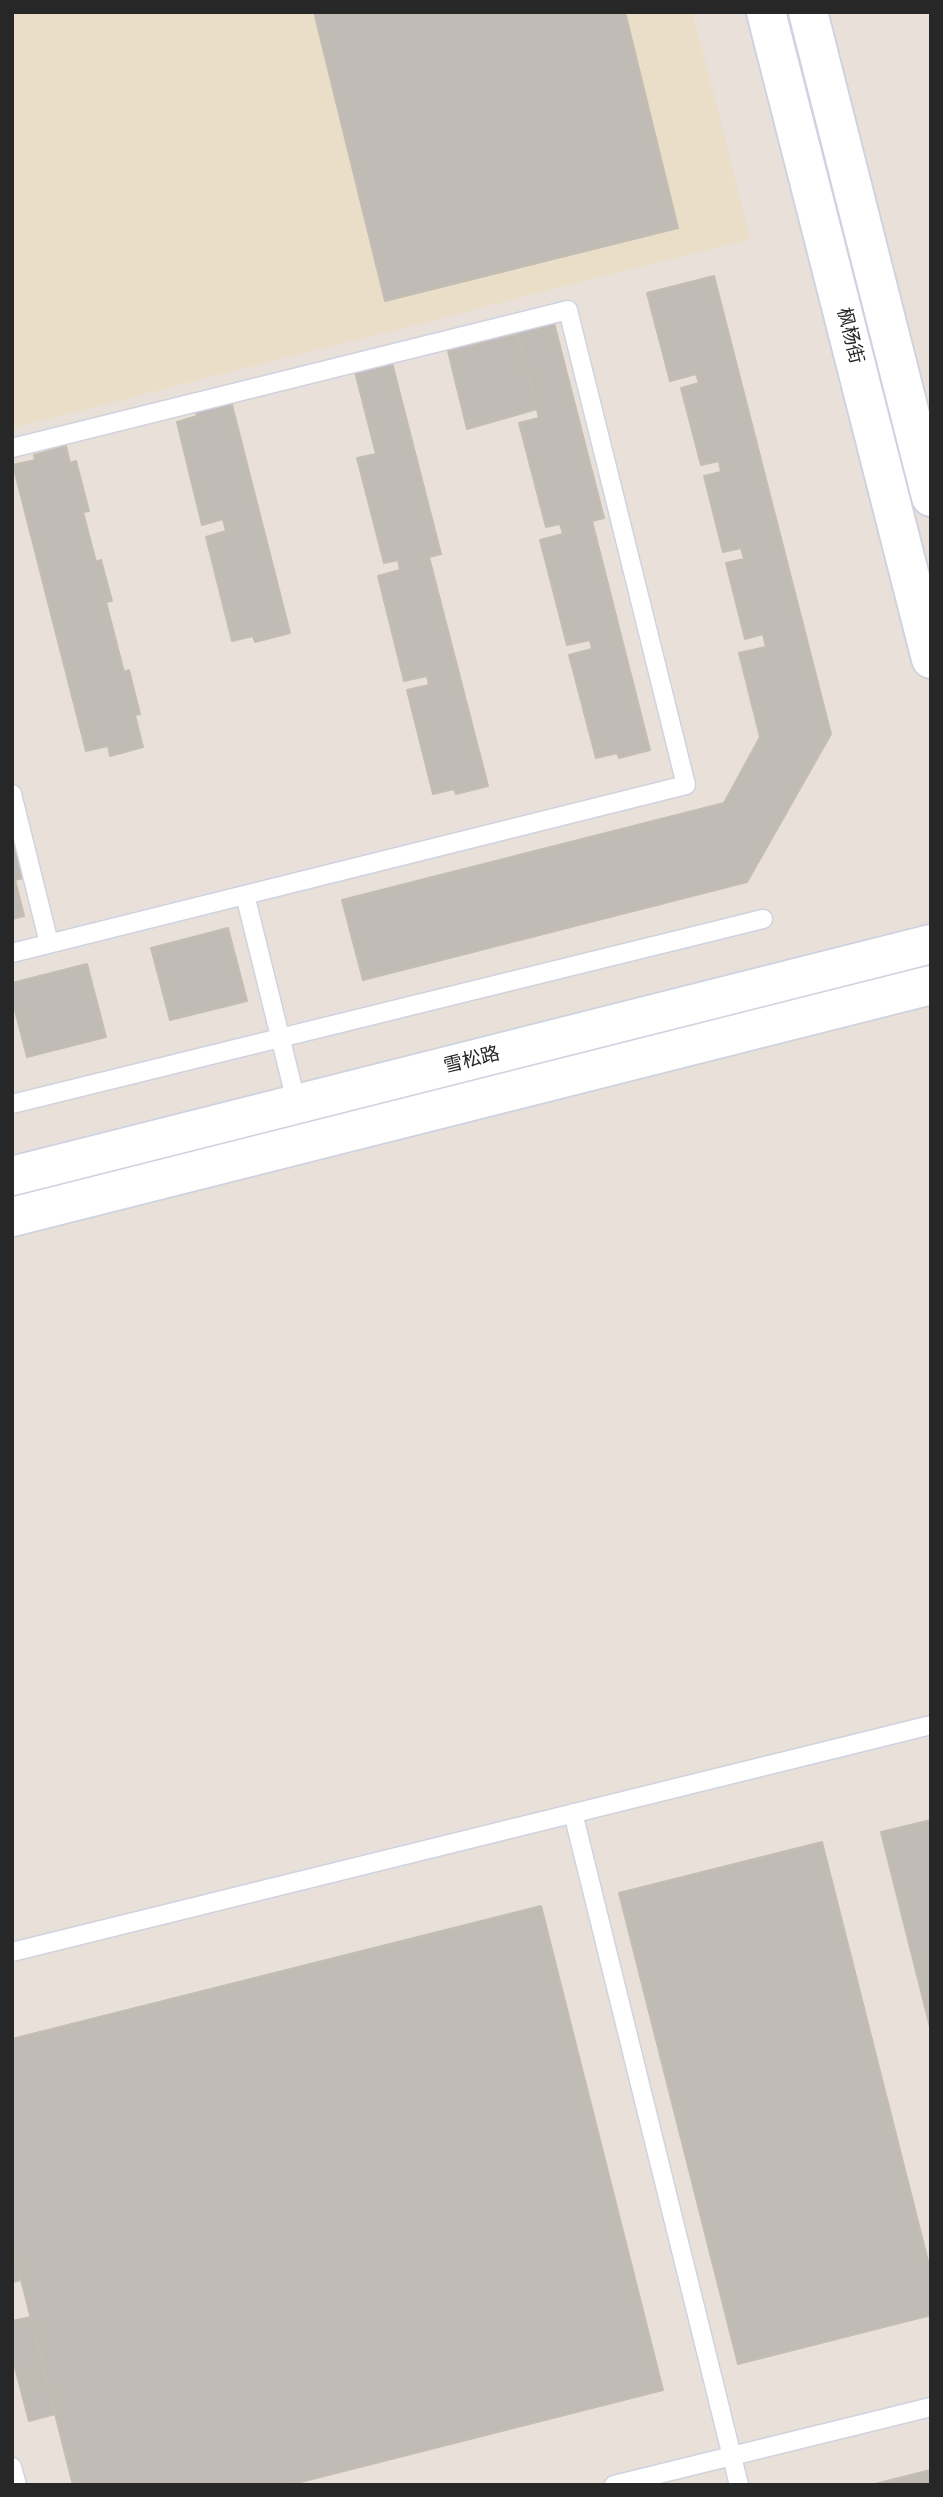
<!DOCTYPE html>
<meta charset="utf-8">
<style>
body{margin:0}
#map{position:relative;width:943px;height:2497px;overflow:hidden;background:#e9e1d9;font-family:"Titillium Web",sans-serif}
canvas{display:block}
.frame{position:absolute;inset:0;border:14px solid #272727;pointer-events:none}
</style>
<div id="map">
<canvas width="943" height="2497"></canvas>
<div class="frame"></div>
</div>
<script>
const ctx = document.querySelector('canvas').getContext('2d');
ctx.lineJoin = 'round';
function paint(path, color) { ctx.fillStyle = color; ctx.fill(path, 'evenodd'); }
const toPath = rows => new Path2D(rows.map(r => 'M' + r).join(''));
function stroke(path, color, width, dash) { ctx.strokeStyle = color; ctx.lineWidth = width; ctx.lineCap = dash ? 'butt' : 'round'; ctx.setLineDash(dash || []); ctx.stroke(path); }
function label(font, color, halo, rows, align = 'center') {
  ctx.font = font + ' "Titillium Web","Noto Sans SC",sans-serif'; ctx.lineWidth = 6; ctx.setLineDash([]); ctx.textBaseline = 'middle'; ctx.strokeStyle = halo; ctx.fillStyle = color; for (const [text, x, y, turn = 0] of rows) {
    ctx.save(); ctx.translate(x, y); ctx.rotate((+turn || 0) * Math.PI / 180); ctx.textAlign = isNaN(turn) ? turn : align; if (halo) ctx.strokeText(text, 0, 0); ctx.fillText(text, 0, 0); ctx.restore();
  }
}
paint(toPath([
 [12,12,693,12,750,239,12,428]
]), '#eadec9');
const building = toPath([
 [314,12,625,12,678,228,385,301,314,12],
 [714,276,831,734,747,882,363,980,342,900,724,803,760,737,739,653,766,647,763,634,745,639,726,563,744,559,741,548,723,552,704,476,721,472,719,461,701,465,681,388,699,383,696,374,670,381,647,293,714,276],
 [553,319,604,518,592,521,650,750,619,758,617,753,596,758,569,655,592,649,590,640,567,645,540,540,563,534,560,524,546,527,519,423,539,418,516,328,553,319],
 [517,334,537,409,467,429,448,351,517,334],
 [390,355,441,554,429,557,488,786,456,794,454,789,433,794,407,690,429,685,427,676,404,681,378,576,400,570,398,560,384,563,357,458,376,454,353,364,390,355],
 [231,401,290,633,255,642,253,636,232,641,206,537,226,531,223,519,202,525,177,422,197,416,195,410,231,401],
 [66,446,70,463,76,461,89,511,83,512,96,562,101,560,112,601,106,602,124,672,129,670,140,714,135,715,143,747,110,756,108,746,86,751,13,465,35,460,34,455,66,446],
 [13,842,23,878,15,880,24,916,12,919,13,842],
 [228,928,247,1001,170,1020,151,948,228,928],
 [87,964,106,1037,27,1057,12,999,12,983,87,964],
 [931,1820,931,2031,881,1832,931,1820],
 [822,1842,931,2273,931,2315,738,2364,619,1893,822,1842],
 [541,1906,663,2390,289,2485,73,2485,12,2244,12,2039,541,1906],
 [12,2244,21,2280,12,2282,12,2244],
 [31,2317,55,2414,29,2421,12,2356,12,2321,31,2317],
 [931,2470,931,2485,871,2485,931,2470]
]);
paint(building, '#c1bbb6');
stroke(building, '#c4bdb3', 2);
const lane = toPath([
 [12,448,568,310,686,785,12,953],
 [12,794,49,943],
 [245,895,297,1105],
 [12,1104,763,919],
 [573,1813,739,2485],
 [12,1952,931,1725],
 [12,2467,17,2485],
 [614,2485,931,2407]
]);
const secondary = toPath([
 [766,12,931,659],
 [808,12,931,497],
 [12,1176,931,944],
 [12,1217,931,985]
]);
stroke(lane, '#cfd3df', 21);
stroke(secondary, '#cfd3df', 42);
stroke(lane, '#fff', 18);
stroke(secondary, '#fff', 38);
label('19px', '#272727', '#fff', [
 ["枫杨街",849,336,76],
 ["雪松路",472,1061,-14]
]);
</script>
